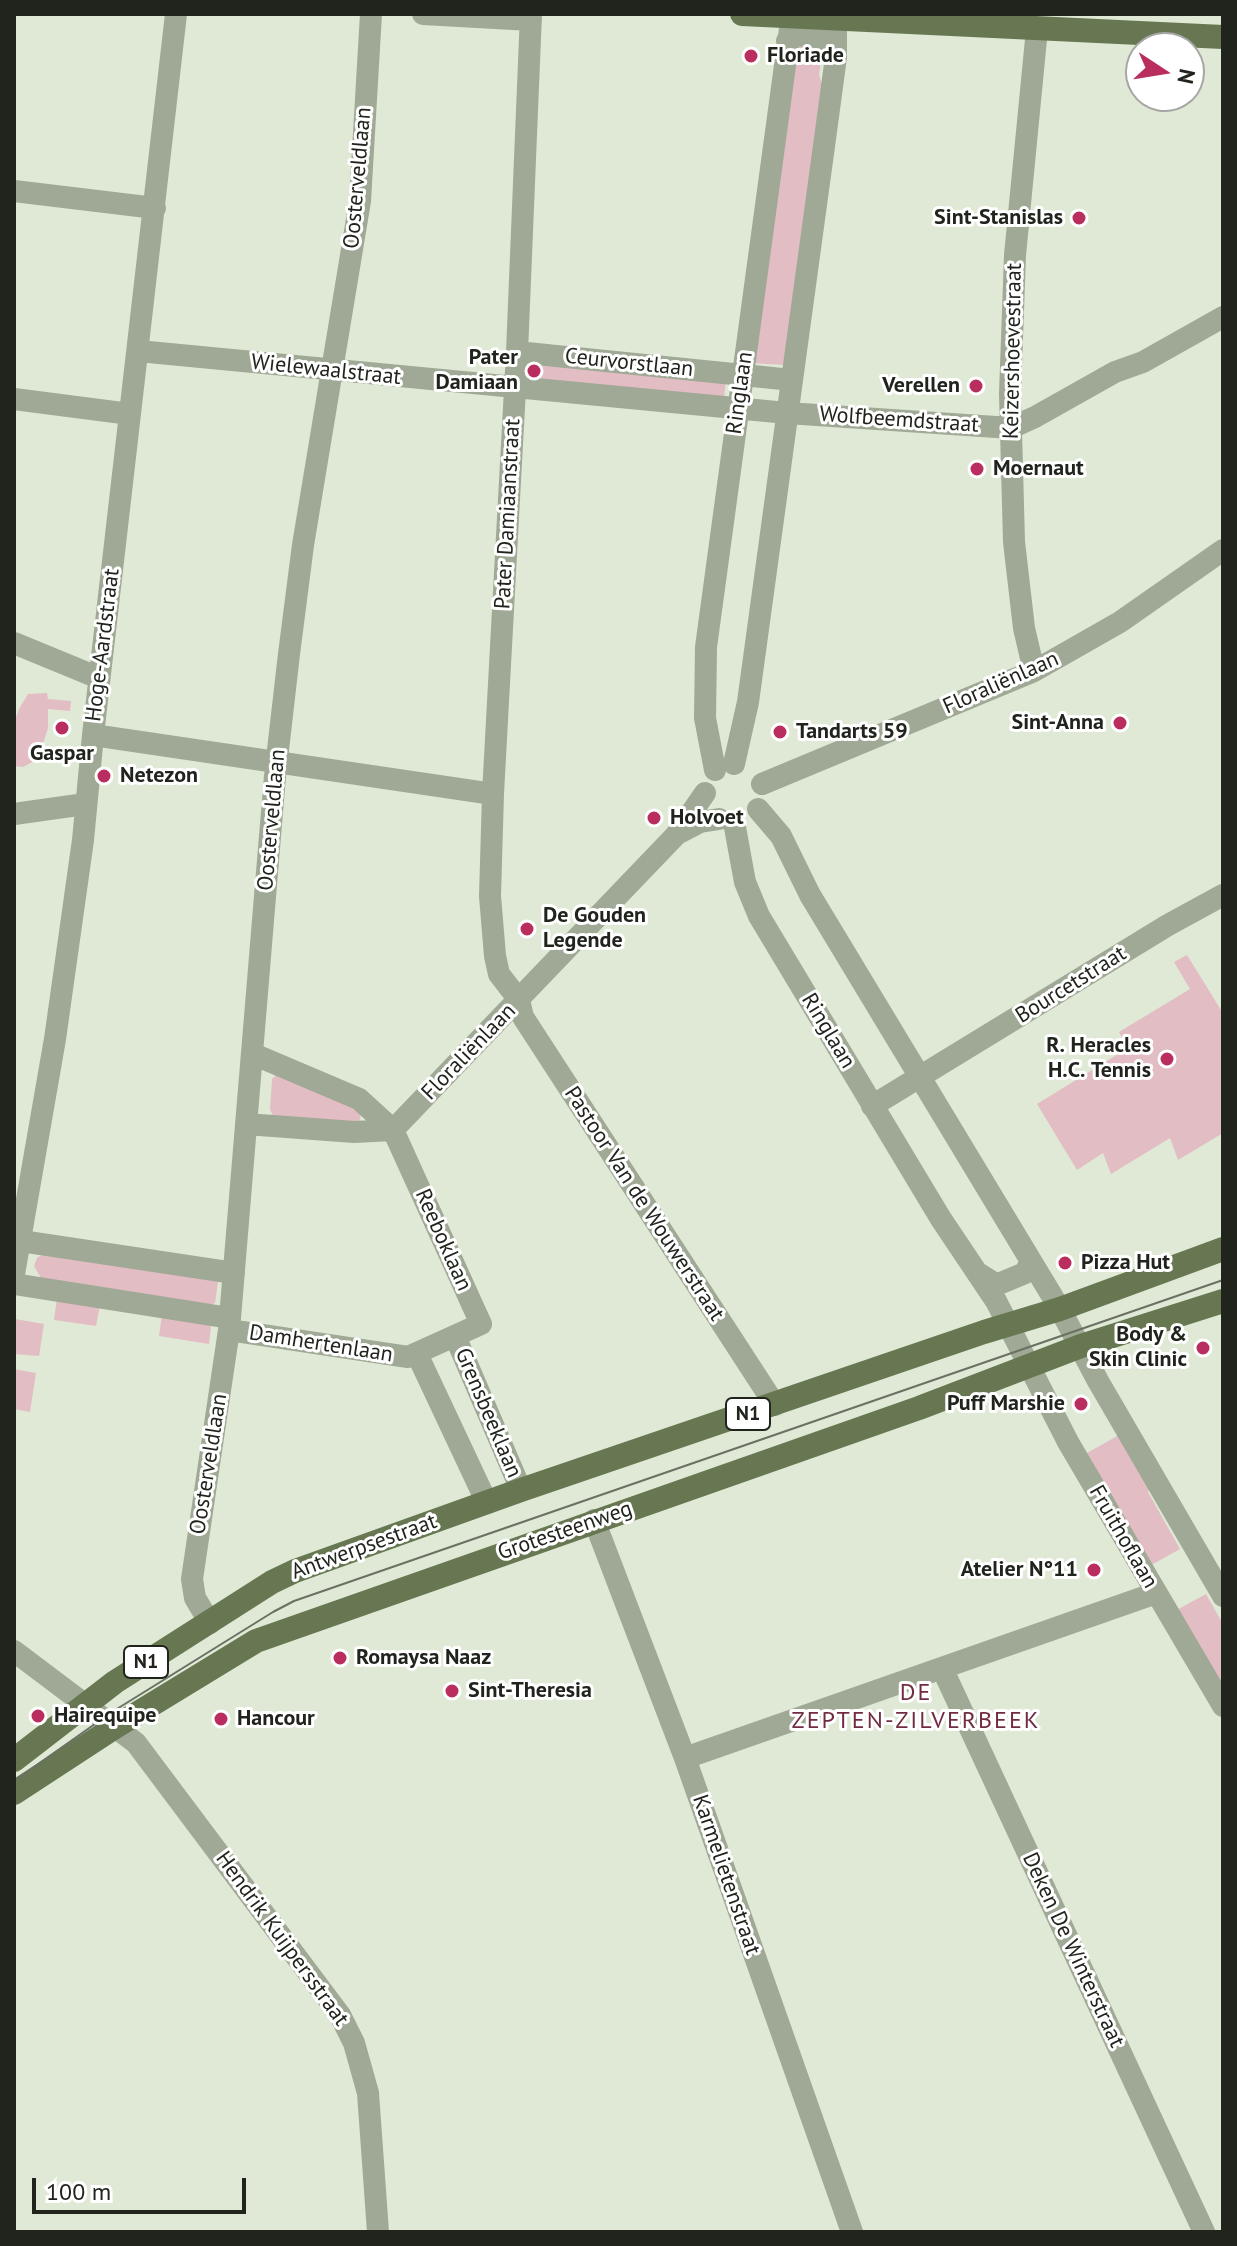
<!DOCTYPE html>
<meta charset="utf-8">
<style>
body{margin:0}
#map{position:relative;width:1237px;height:2246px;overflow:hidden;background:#dfe9d5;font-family:"PT Sans",sans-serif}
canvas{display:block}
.frame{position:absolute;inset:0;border:16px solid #20241d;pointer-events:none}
.north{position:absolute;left:1125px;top:32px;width:80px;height:80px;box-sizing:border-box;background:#fff;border:2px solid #a6a7a5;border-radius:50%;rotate:102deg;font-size:22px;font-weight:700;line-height:32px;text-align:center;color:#20241d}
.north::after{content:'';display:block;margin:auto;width:28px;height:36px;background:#ba2d5f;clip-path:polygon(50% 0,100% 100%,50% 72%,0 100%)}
.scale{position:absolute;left:32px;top:2178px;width:214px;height:36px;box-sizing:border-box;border:4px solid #20241d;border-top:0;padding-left:10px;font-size:24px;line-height:28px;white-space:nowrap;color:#20241d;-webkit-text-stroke:6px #fff;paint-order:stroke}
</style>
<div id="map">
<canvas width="1237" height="2246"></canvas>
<div class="frame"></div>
<div class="north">N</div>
<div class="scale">100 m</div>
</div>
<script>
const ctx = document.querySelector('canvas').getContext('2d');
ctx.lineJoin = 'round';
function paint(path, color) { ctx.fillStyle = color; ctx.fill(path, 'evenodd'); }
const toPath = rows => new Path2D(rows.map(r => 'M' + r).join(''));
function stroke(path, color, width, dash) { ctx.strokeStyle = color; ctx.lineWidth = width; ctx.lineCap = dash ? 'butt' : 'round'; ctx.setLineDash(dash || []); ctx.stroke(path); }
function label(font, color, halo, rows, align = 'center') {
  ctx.font = font + ' "PT Sans",sans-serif'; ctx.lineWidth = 6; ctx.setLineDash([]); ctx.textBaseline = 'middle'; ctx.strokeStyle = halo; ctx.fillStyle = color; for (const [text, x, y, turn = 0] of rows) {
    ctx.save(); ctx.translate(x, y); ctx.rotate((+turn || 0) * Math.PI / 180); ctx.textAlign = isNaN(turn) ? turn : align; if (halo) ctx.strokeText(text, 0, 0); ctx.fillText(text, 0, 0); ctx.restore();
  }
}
paint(toPath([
 [819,43,822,52,819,75,824,89,785,365,750,363,796,46],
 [529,362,726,378,724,398,528,378,526,375],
 [47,693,48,699,71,701,70,711,48,709,48,728,38,759,23,767,14,766,14,723,19,709,28,694],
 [1187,955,1221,1010,1223,1009,1223,1133,1178,1160,1170,1138,1111,1174,1103,1153,1077,1170,1037,1104,1128,1048,1119,1032,1190,989,1174,962],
 [276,1075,356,1107,361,1113,360,1119,358,1122,273,1116,270,1109,272,1079],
 [43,1254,218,1281,215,1303,209,1305,41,1278,34,1266,37,1258],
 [57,1298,100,1305,96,1326,54,1320],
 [162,1315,209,1324,211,1326,209,1344,159,1336],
 [15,1319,44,1324,39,1356,14,1354],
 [14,1369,36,1373,30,1412,14,1409],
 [1119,1435,1151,1484,1148,1492,1180,1549,1146,1568,1087,1453],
 [1206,1594,1223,1624,1223,1691,1173,1612]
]), '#e2bdc4');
stroke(toPath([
 [423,14,531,20],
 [531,14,517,352,493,794,490,896,495,956,499,974,519,1000,523,1017,775,1405],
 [787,41,795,35,827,38,836,57],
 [14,191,155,208],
 [138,351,787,413,1011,428,1035,417,1115,372,1143,362,1223,317],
 [517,352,792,380],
 [14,399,130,414],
 [14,643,99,678],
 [1034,671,1024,628,1014,542,1010,394,1015,255,1037,29],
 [93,735,493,794],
 [734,764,748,702,824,146,836,57,836,14],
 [715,770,705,718,706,647,792,14],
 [762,784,1034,671,1120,622,1223,550],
 [758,809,781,836,810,895,1060,1309,1098,1381,1223,1596],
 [14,814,85,804],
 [734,822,745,882,759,916,941,1219,996,1301,1068,1442,1223,1706],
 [677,834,700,822,719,819],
 [872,1106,1168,925,1223,895],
 [246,1124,354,1132,393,1130],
 [393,1130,676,835,705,793],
 [21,1241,234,1273],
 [978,1273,994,1283,1001,1283,1025,1273,1031,1261],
 [14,1274,55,1039,83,840,93,735,176,14],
 [14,1284,230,1318],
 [229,1330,408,1357,481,1324,393,1130,359,1099,253,1054],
 [455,1336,521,1490],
 [417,1354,487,1503],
 [594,1520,685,1758,852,2232],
 [210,1623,195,1598,192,1579,229,1330,275,776,289,654,303,545,360,201,371,14],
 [14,1651,136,1743,340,2015,354,2043,368,2093,378,2232],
 [942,1668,1204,2232],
 [685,1758,1156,1593]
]), '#9fa995', 22);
stroke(toPath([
 [742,14,1223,37],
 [14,1760,115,1682,272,1582,295,1571,521,1490,984,1332,1060,1309,1223,1249],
 [14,1793,115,1727,256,1641,919,1408,1081,1346,1223,1301]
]), '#667752', 24);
stroke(toPath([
 [14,1781,112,1712,273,1612,294,1601,1223,1280]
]), '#6a7064', 2);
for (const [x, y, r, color] of [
 [751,56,8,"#ba2d5f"],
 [1079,218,8,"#ba2d5f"],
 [534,371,8,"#ba2d5f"],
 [976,386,8,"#ba2d5f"],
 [977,469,8,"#ba2d5f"],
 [1120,723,8,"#ba2d5f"],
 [62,728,8,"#ba2d5f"],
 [780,732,8,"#ba2d5f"],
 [104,776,8,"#ba2d5f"],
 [654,818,8,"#ba2d5f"],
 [527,929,8,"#ba2d5f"],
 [1167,1059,8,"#ba2d5f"],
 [1065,1263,8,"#ba2d5f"],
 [1203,1348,8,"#ba2d5f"],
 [1081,1404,8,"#ba2d5f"],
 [1094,1570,8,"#ba2d5f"],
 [340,1658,8,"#ba2d5f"],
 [452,1691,8,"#ba2d5f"],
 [38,1716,8,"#ba2d5f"],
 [221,1719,8,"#ba2d5f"]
]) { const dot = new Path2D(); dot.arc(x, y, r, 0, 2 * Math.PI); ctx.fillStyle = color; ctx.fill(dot); stroke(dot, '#fff', 3); }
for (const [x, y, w] of [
 [748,1414,44],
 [146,1662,44]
]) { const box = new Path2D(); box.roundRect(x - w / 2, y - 16, w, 32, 6); ctx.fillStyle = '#fff'; ctx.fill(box); stroke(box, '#20241d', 2); }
label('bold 20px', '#20241d', null, [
 ["N1",748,1414],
 ["N1",146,1662]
]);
label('bold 22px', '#20241d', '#fff', [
 ["Floriade",767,56],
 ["Sint-Stanislas",1063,218,"right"],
 ["Pater",518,358,"right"],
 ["Damiaan",518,383,"right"],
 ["Verellen",960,386,"right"],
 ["Moernaut",993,469],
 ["Sint-Anna",1104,723,"right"],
 ["Tandarts 59",796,732],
 ["Gaspar",62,754,"center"],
 ["Netezon",120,776],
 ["Holvoet",670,818],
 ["De Gouden",543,916],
 ["Legende",543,941],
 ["R. Heracles",1151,1046,"right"],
 ["H.C. Tennis",1151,1071,"right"],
 ["Pizza Hut",1081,1263],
 ["Body &",1187,1335,"right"],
 ["Skin Clinic",1187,1360,"right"],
 ["Puff Marshie",1065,1404,"right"],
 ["Atelier N°11",1078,1570,"right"],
 ["Romaysa Naaz",356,1658],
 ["Sint-Theresia",468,1691],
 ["Hairequipe",54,1716],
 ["Hancour",237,1719]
], 'left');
label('22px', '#20241d', '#fff', [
 ["Oosterveldlaan",358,178,-85],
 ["Keizershoevestraat",1013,351,-89],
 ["Ceurvorstlaan",629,363,6],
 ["Wielewaalstraat",326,370,6],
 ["Ringlaan",740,393,-82],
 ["Wolfbeemdstraat",899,420,4],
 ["Pater Damiaanstraat",508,514,-87],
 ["Hoge-Aardstraat",103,645,-83],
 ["Floraliënlaan",1001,683,-24],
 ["Oosterveldlaan",272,820,-85],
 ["Bourcetstraat",1071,985,-32],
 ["Ringlaan",828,1031,59],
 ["Floraliënlaan",469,1052,-46],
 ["Pastoor Van de Wouwerstraat",644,1204,57],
 ["Reeboklaan",443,1240,66],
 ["Damhertenlaan",321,1344,9],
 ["Grensbeeklaan",488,1413,67],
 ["Oosterveldlaan",209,1464,-81],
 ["Grotesteenweg",565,1531,-19],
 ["Fruithoflaan",1123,1537,60],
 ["Antwerpsestraat",364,1547,-20],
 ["Karmelietenstraat",726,1875,71],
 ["Hendrik Kuijpersstraat",282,1939,54],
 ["Deken De Winterstraat",1073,1950,65]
]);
ctx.letterSpacing = '2px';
label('24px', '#712c40', '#fff', [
 ["DE",916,1693],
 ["ZEPTEN-ZILVERBEEK",916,1721]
]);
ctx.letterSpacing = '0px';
</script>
